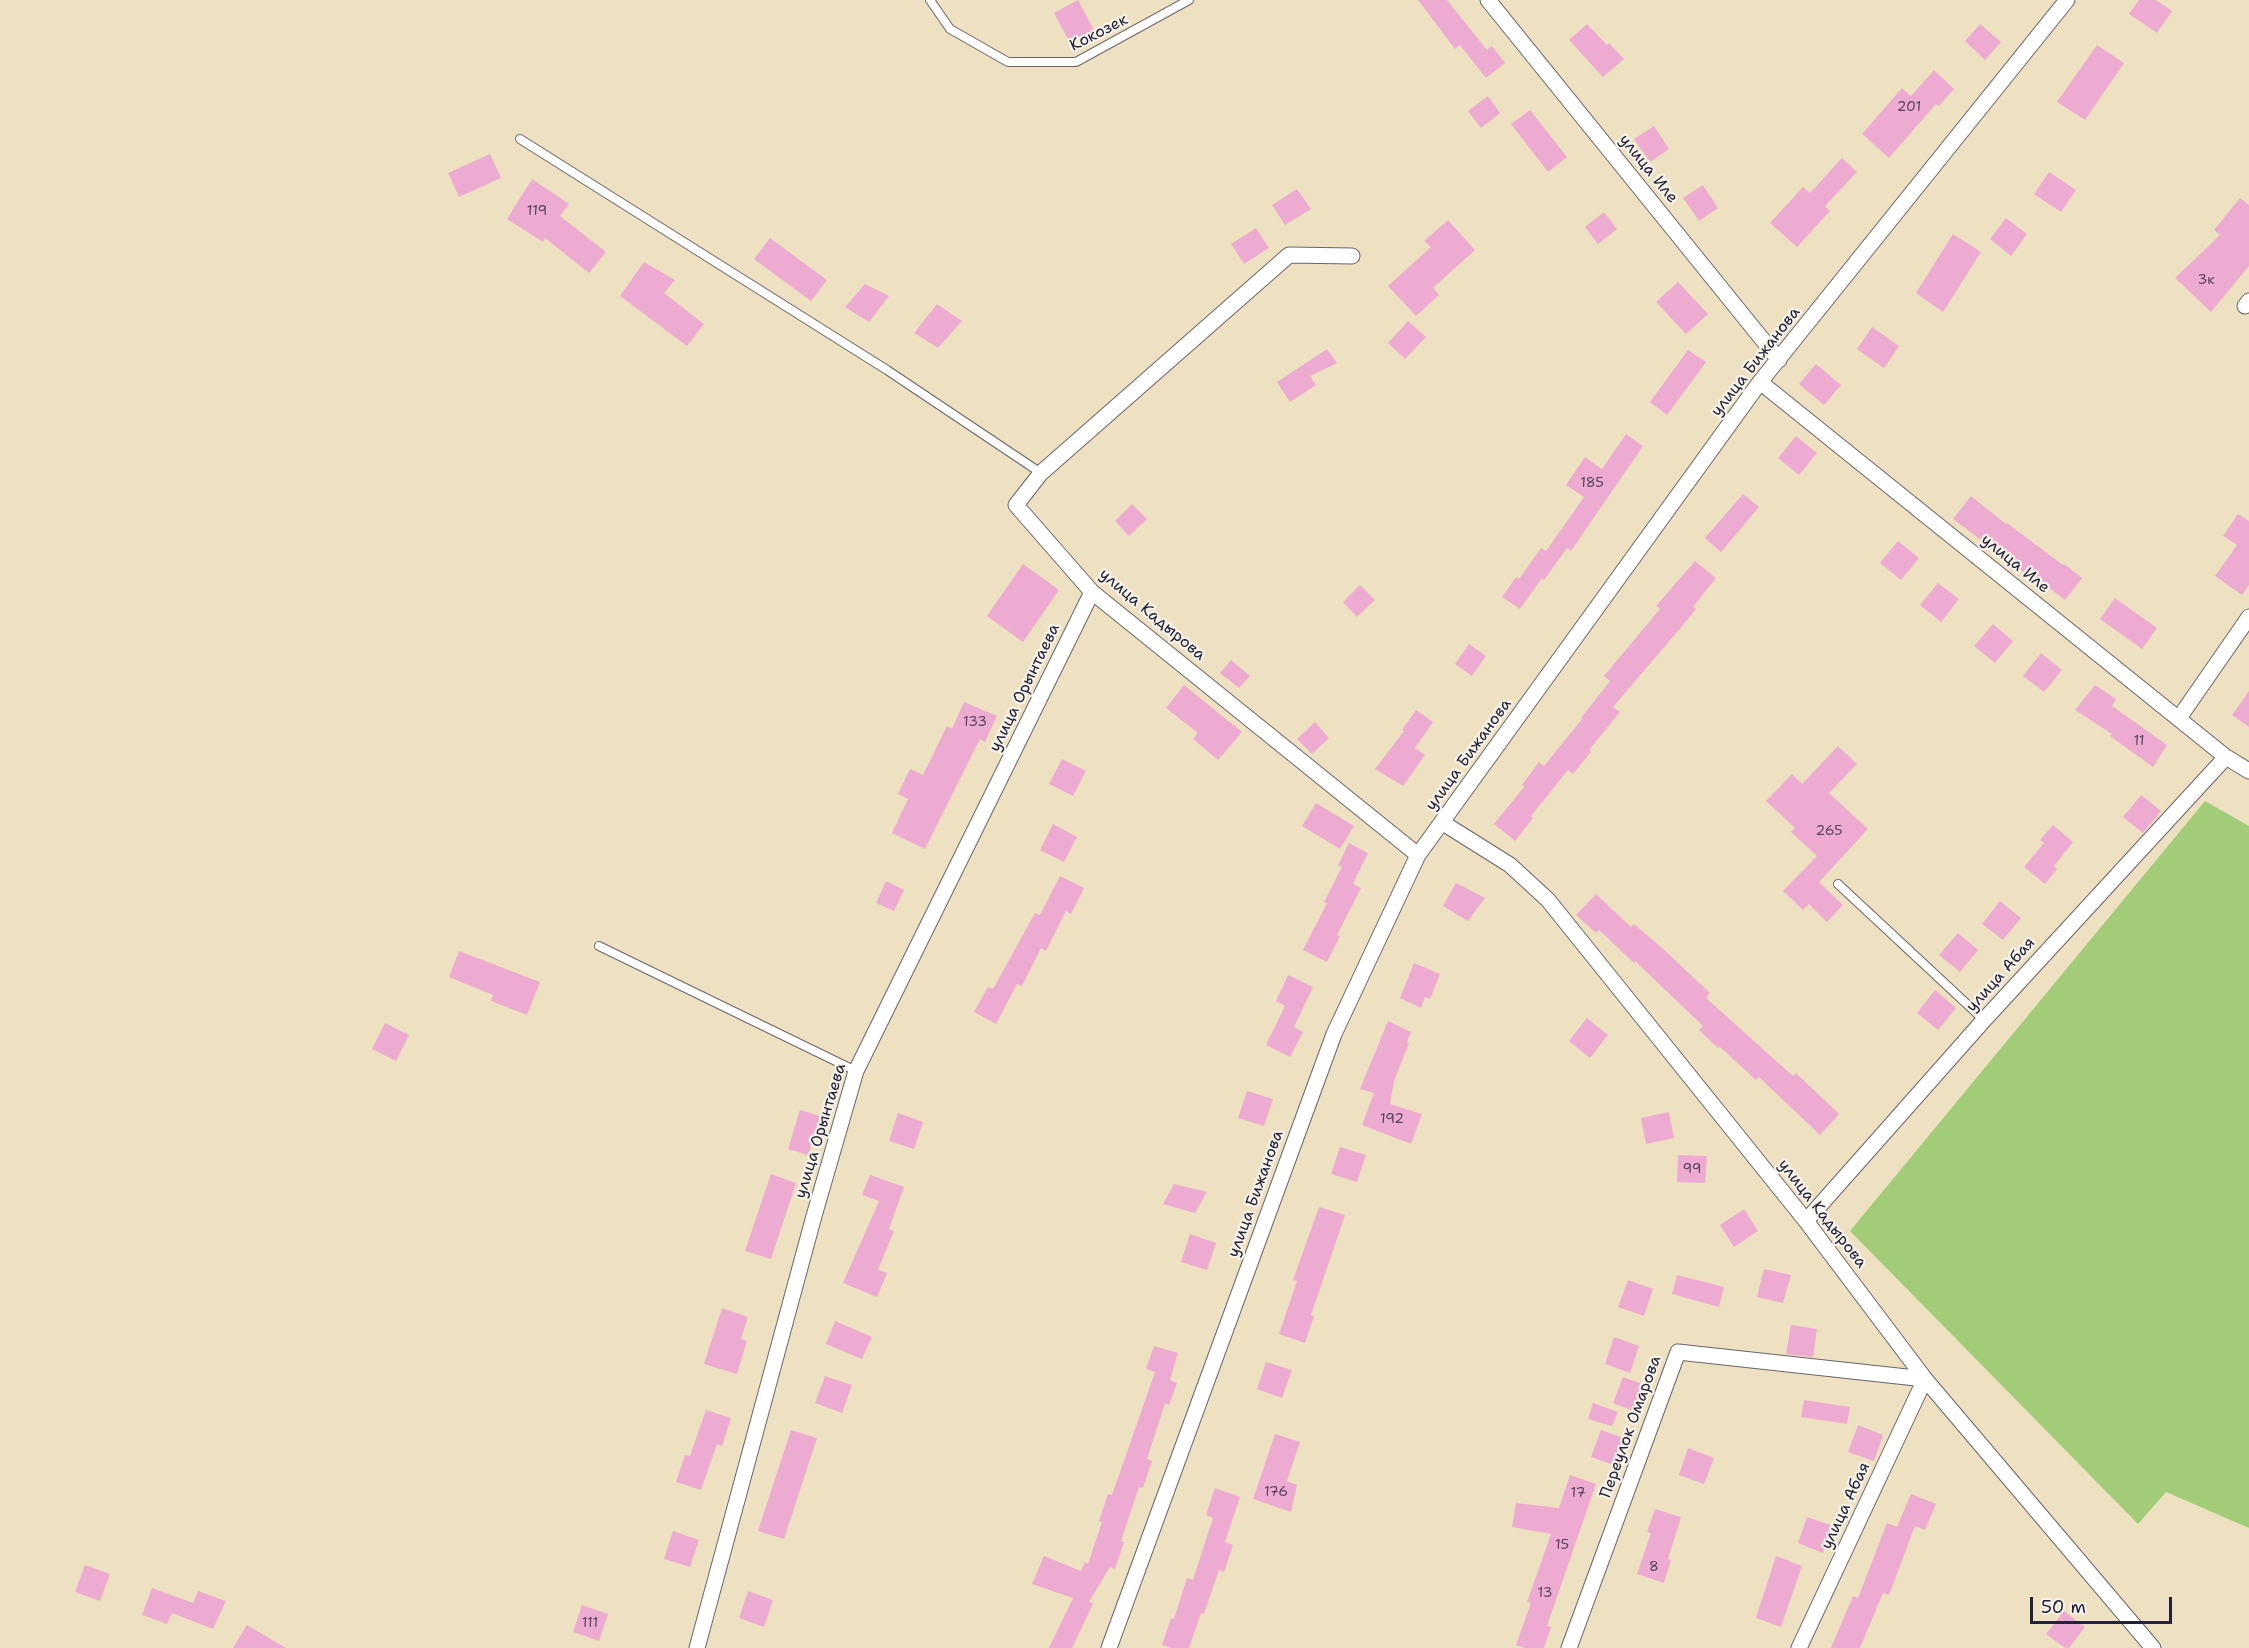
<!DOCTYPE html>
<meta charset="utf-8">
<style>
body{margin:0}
#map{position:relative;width:2249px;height:1648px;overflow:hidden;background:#eee1c1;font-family:"Shantell Sans",sans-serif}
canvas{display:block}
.scale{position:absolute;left:2030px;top:1597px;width:142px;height:27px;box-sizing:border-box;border:3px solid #22223b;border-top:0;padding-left:8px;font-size:18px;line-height:21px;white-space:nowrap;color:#22223b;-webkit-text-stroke:4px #f7f3e8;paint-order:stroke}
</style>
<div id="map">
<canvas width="2249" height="1648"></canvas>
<div class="scale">50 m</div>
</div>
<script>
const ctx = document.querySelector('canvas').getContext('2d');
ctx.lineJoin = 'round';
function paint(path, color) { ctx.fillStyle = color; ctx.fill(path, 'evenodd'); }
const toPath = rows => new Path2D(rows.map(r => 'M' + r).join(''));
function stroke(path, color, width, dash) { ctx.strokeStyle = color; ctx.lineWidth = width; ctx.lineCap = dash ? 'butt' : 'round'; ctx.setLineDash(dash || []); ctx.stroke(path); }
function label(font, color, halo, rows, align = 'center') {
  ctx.font = font + ' "Shantell Sans",sans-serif'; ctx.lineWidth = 4.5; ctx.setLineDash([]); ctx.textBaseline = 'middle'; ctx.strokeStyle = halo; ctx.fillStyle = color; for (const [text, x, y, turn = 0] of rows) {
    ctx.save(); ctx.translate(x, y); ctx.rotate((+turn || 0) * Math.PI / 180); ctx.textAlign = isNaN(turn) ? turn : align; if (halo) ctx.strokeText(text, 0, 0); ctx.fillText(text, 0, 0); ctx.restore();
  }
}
paint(toPath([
 [2205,801,2249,826,2249,1528,2166,1492,2138,1524,1850,1231]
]), '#a2cc78');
paint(toPath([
 [1078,0,1094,30,1070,43,1054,13],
 [1418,0,1447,0,1487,50,1492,46,1505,63,1486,78,1460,45,1455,49],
 [2139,0,2156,0,2172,11,2157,33,2129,14],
 [1587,24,1607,45,1609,43,1624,59,1603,77,1569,40],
 [1980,24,2001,42,1985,60,1965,41],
 [2097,45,2124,63,2085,120,2057,102],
 [1934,70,1954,89,1939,106,1936,104,1889,158,1862,134,1902,88,1911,96],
 [1488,96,1500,113,1481,128,1468,111],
 [1530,110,1567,157,1548,172,1511,124],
 [1654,126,1669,149,1650,162,1634,139],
 [490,154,501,178,459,197,448,173],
 [1842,158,1857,172,1825,206,1830,211,1797,247,1770,223,1803,187,1810,193],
 [2049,172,2076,190,2061,212,2034,194],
 [532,179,569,204,560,216,606,252,589,273,545,238,543,242,507,219],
 [1703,185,1718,208,1699,221,1683,198],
 [1297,189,1311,209,1285,225,1272,205],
 [2240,198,2249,205,2249,266,2211,312,2175,278,2220,235,2214,230],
 [1604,212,1617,229,1598,244,1585,227],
 [2006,218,2027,234,2011,256,1990,239],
 [1448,220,1475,250,1433,288,1439,295,1416,316,1388,286,1431,247,1424,241],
 [1256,228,1269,248,1244,264,1231,244],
 [1953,234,1981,252,1943,312,1916,293],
 [770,238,827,280,811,301,754,259],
 [644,262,675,280,664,293,704,324,687,346,620,296],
 [1678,282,1708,314,1686,334,1656,302],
 [865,284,889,296,869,322,845,307],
 [937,304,962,321,938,348,914,333],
 [1408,321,1426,337,1405,359,1388,343],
 [1872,327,1899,346,1884,368,1857,349],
 [1327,349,1337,363,1310,376,1316,385,1290,402,1277,382],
 [1688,350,1706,362,1667,415,1650,402],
 [1816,364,1841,385,1824,405,1799,384],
 [1626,434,1643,446,1571,551,1567,548,1544,580,1542,578,1520,609,1502,597,1516,577,1519,579,1541,548,1546,551,1584,497,1566,485,1585,457,1602,469],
 [1796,436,1817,453,1799,475,1778,458],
 [1743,494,1759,507,1721,552,1705,538],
 [1971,496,2006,524,2007,523,2063,565,2064,564,2082,578,2065,600,2039,580,2037,582,1953,519],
 [1132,504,1147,519,1129,536,1115,521],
 [2238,514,2249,521,2249,585,2242,595,2215,576,2237,545,2223,536],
 [1898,541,1919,558,1901,580,1880,563],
 [1695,561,1716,578,1693,607,1696,609,1683,625,1613,707,1620,712,1589,750,1591,752,1573,774,1568,770,1531,816,1533,818,1515,841,1494,824,1524,787,1522,785,1539,762,1544,766,1582,719,1581,718,1610,681,1604,676,1660,609,1656,606],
 [1023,564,1059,590,1023,642,987,616],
 [1938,583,1959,599,1941,622,1920,605],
 [1360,585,1375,600,1357,617,1343,602],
 [2115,598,2157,628,2142,649,2100,619],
 [1993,624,2013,641,1995,663,1974,646],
 [1469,644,1486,656,1472,676,1455,664],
 [2041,653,2062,670,2044,692,2023,676],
 [1231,660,1250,676,1239,688,1220,673],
 [1184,685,1242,732,1218,760,1193,739,1198,733,1166,708],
 [2095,685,2116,699,2112,706,2167,745,2153,767,2110,736,2112,734,2075,710],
 [2249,691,2249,727,2232,715],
 [964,702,997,716,985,742,980,739,925,849,892,833,908,799,898,794,910,769,923,775,947,726,952,729],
 [1416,710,1433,722,1415,748,1425,755,1403,786,1375,769,1404,731,1402,730],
 [1315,722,1329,738,1312,754,1297,739],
 [1838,746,1857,764,1829,793,1868,829,1819,882,1843,905,1827,922,1809,904,1803,910,1783,891,1817,856,1791,832,1795,828,1766,801,1792,774,1802,784],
 [1062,759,1086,771,1073,796,1049,784],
 [2141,795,2161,811,2143,833,2123,817],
 [1316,803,1354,826,1340,849,1302,826],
 [1053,824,1077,837,1064,862,1040,850],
 [2053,825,2073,842,2054,866,2057,869,2045,884,2024,867,2044,843,2040,840],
 [1349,843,1368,853,1353,884,1361,888,1337,935,1340,936,1327,962,1303,950,1327,903,1324,902,1342,867,1338,865],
 [1060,876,1084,888,1071,914,1066,911,1046,951,1041,948,1022,986,1017,984,996,1024,974,1012,988,987,993,989,1035,913,1040,915],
 [886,881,904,890,894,911,876,903],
 [1456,883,1485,898,1468,921,1443,906],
 [1596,894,1631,927,1634,924,1661,947,1710,993,1706,998,1793,1076,1796,1073,1839,1114,1820,1135,1759,1077,1756,1080,1720,1047,1718,1048,1699,1030,1703,1026,1635,961,1634,963,1599,930,1596,933,1576,915],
 [2000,901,2021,918,2003,940,1982,924],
 [1958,933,1978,950,1960,972,1939,955],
 [459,951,540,982,527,1015,491,1001,493,995,449,977],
 [1414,963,1440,974,1430,999,1425,997,1421,1008,1400,998],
 [1288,975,1313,987,1294,1027,1303,1032,1290,1057,1266,1045,1285,1006,1276,1001],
 [1935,990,1956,1008,1938,1030,1917,1013],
 [1587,1018,1608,1035,1590,1058,1569,1041],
 [1388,1021,1411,1032,1407,1042,1409,1043,1394,1081,1390,1104,1422,1114,1411,1144,1362,1125,1374,1093,1360,1089],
 [385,1023,409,1035,396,1061,372,1049],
 [1247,1091,1273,1099,1264,1126,1238,1118],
 [800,1110,820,1116,808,1155,788,1149],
 [1669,1112,1674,1138,1646,1144,1641,1118],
 [898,1113,923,1122,914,1149,889,1141],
 [1340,1147,1366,1155,1357,1182,1331,1174],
 [1678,1155,1707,1156,1705,1183,1677,1182],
 [771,1174,796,1183,771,1259,745,1251],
 [870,1175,904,1187,889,1229,894,1231,878,1270,887,1273,877,1297,843,1283,879,1201,862,1195],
 [1174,1184,1207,1192,1195,1213,1163,1204],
 [1319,1207,1345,1215,1311,1315,1314,1316,1305,1343,1279,1334,1297,1281,1293,1280],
 [1744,1209,1758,1231,1734,1247,1720,1225],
 [1190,1234,1216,1243,1207,1270,1181,1262],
 [1764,1269,1791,1275,1783,1303,1757,1297],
 [1677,1275,1724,1287,1719,1307,1672,1294],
 [1628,1280,1653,1289,1644,1316,1618,1307],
 [722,1308,748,1317,741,1339,747,1341,737,1374,704,1364],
 [835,1321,872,1337,862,1359,826,1344],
 [1791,1325,1817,1329,1813,1357,1786,1354],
 [1614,1337,1639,1346,1630,1373,1605,1364],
 [1154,1346,1178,1353,1170,1380,1177,1383,1169,1405,1165,1403,1147,1459,1152,1461,1143,1488,1139,1487,1121,1541,1124,1542,1115,1569,1110,1567,1089,1602,1093,1604,1072,1648,1049,1648,1073,1598,1032,1584,1044,1556,1081,1571,1085,1562,1088,1564,1102,1522,1099,1521,1108,1494,1112,1495,1155,1372,1146,1369],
 [1266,1362,1292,1370,1282,1398,1257,1389],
 [825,1376,852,1385,842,1413,815,1403],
 [1623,1377,1648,1386,1639,1413,1613,1403],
 [1804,1400,1850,1407,1847,1424,1801,1417],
 [1593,1403,1618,1412,1612,1426,1588,1419],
 [706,1410,731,1418,722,1446,717,1444,701,1490,676,1482,685,1455,690,1456],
 [1858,1425,1883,1435,1874,1461,1848,1452],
 [791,1430,817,1438,784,1539,758,1531],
 [1601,1430,1626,1439,1616,1466,1591,1457],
 [1275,1434,1300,1442,1287,1481,1297,1485,1291,1512,1253,1499],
 [1688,1448,1714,1458,1704,1484,1679,1475],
 [1570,1475,1596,1484,1547,1626,1551,1627,1544,1648,1525,1648,1516,1645,1531,1603,1527,1602,1551,1534,1512,1527,1516,1503,1559,1508],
 [1215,1488,1240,1497,1225,1542,1233,1545,1224,1572,1219,1570,1204,1614,1201,1613,1189,1648,1171,1648,1162,1645,1171,1618,1174,1619,1187,1578,1193,1580,1213,1518,1206,1515],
 [1911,1494,1936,1504,1925,1530,1915,1526,1889,1595,1883,1593,1860,1648,1831,1648,1853,1596,1858,1598,1887,1523,1897,1527],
 [1655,1509,1681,1517,1668,1559,1671,1560,1664,1583,1637,1574,1651,1533,1647,1532],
 [1807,1517,1833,1526,1823,1553,1798,1543],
 [673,1531,699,1540,690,1567,664,1559],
 [1776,1556,1802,1566,1781,1627,1756,1618],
 [85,1565,110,1574,100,1601,75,1592],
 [152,1588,193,1603,198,1591,226,1601,213,1629,172,1613,167,1624,142,1615],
 [748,1591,773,1600,764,1627,739,1618],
 [582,1605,608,1614,599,1641,573,1632],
 [2064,1611,2085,1627,2069,1648,2065,1648,2046,1634],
 [247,1625,286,1648,233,1648]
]), '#eeabd1');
const service = toPath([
 [930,0,950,29,1008,62,1076,62,1189,0],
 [520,139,887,370,1041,473],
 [1838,884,1984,1020],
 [599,946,856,1071]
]);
const minor = toPath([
 [1488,0,1779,360],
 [1352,256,1289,255,1041,473,1016,505,1092,592,1418,855],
 [2245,306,2249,301],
 [1760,382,2226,757,2249,771],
 [2179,718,2249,617],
 [1443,823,1510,865,1548,900,1806,1221,1925,1379,2153,1648],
 [1806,1221,1984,1020,2226,757],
 [697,1648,814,1216,856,1071,1092,592],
 [1109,1648,1334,1034,1418,855,1760,382,2067,0],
 [1569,1648,1678,1352,1925,1379,1799,1648]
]);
stroke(service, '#69656a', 10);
stroke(minor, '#69656a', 17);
stroke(service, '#fff', 8);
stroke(minor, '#fff', 15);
label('14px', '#554460', null, [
 ["201",1909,107],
 ["119",537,211],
 ["3к",2206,280],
 ["185",1592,483],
 ["133",975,722],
 ["11",2139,741],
 ["265",1829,831],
 ["192",1392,1119],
 ["99",1692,1169],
 ["176",1276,1492],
 ["17",1578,1493],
 ["15",1562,1545],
 ["8",1654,1567],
 ["13",1545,1593],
 ["111",590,1623]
]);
label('16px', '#22223b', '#f7f3e8', [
 ["Кокозек",1099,33,-27],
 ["улица Иле",1648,169,51],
 ["улица Бижанова",1756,362,-52],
 ["улица Иле",2015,564,39],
 ["улица Кадырова",1152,615,40],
 ["улица Орынтаева",1025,688,-64],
 ["улица Бижанова",1469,755,-54],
 ["улица Абая",2001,975,-48],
 ["улица Орынтаева",821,1131,-73],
 ["улица Бижанова",1256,1194,-70],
 ["улица Кадырова",1822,1214,52],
 ["Переулок Омарова",1631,1427,-70],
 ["улица Абая",1846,1506,-65]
]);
</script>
